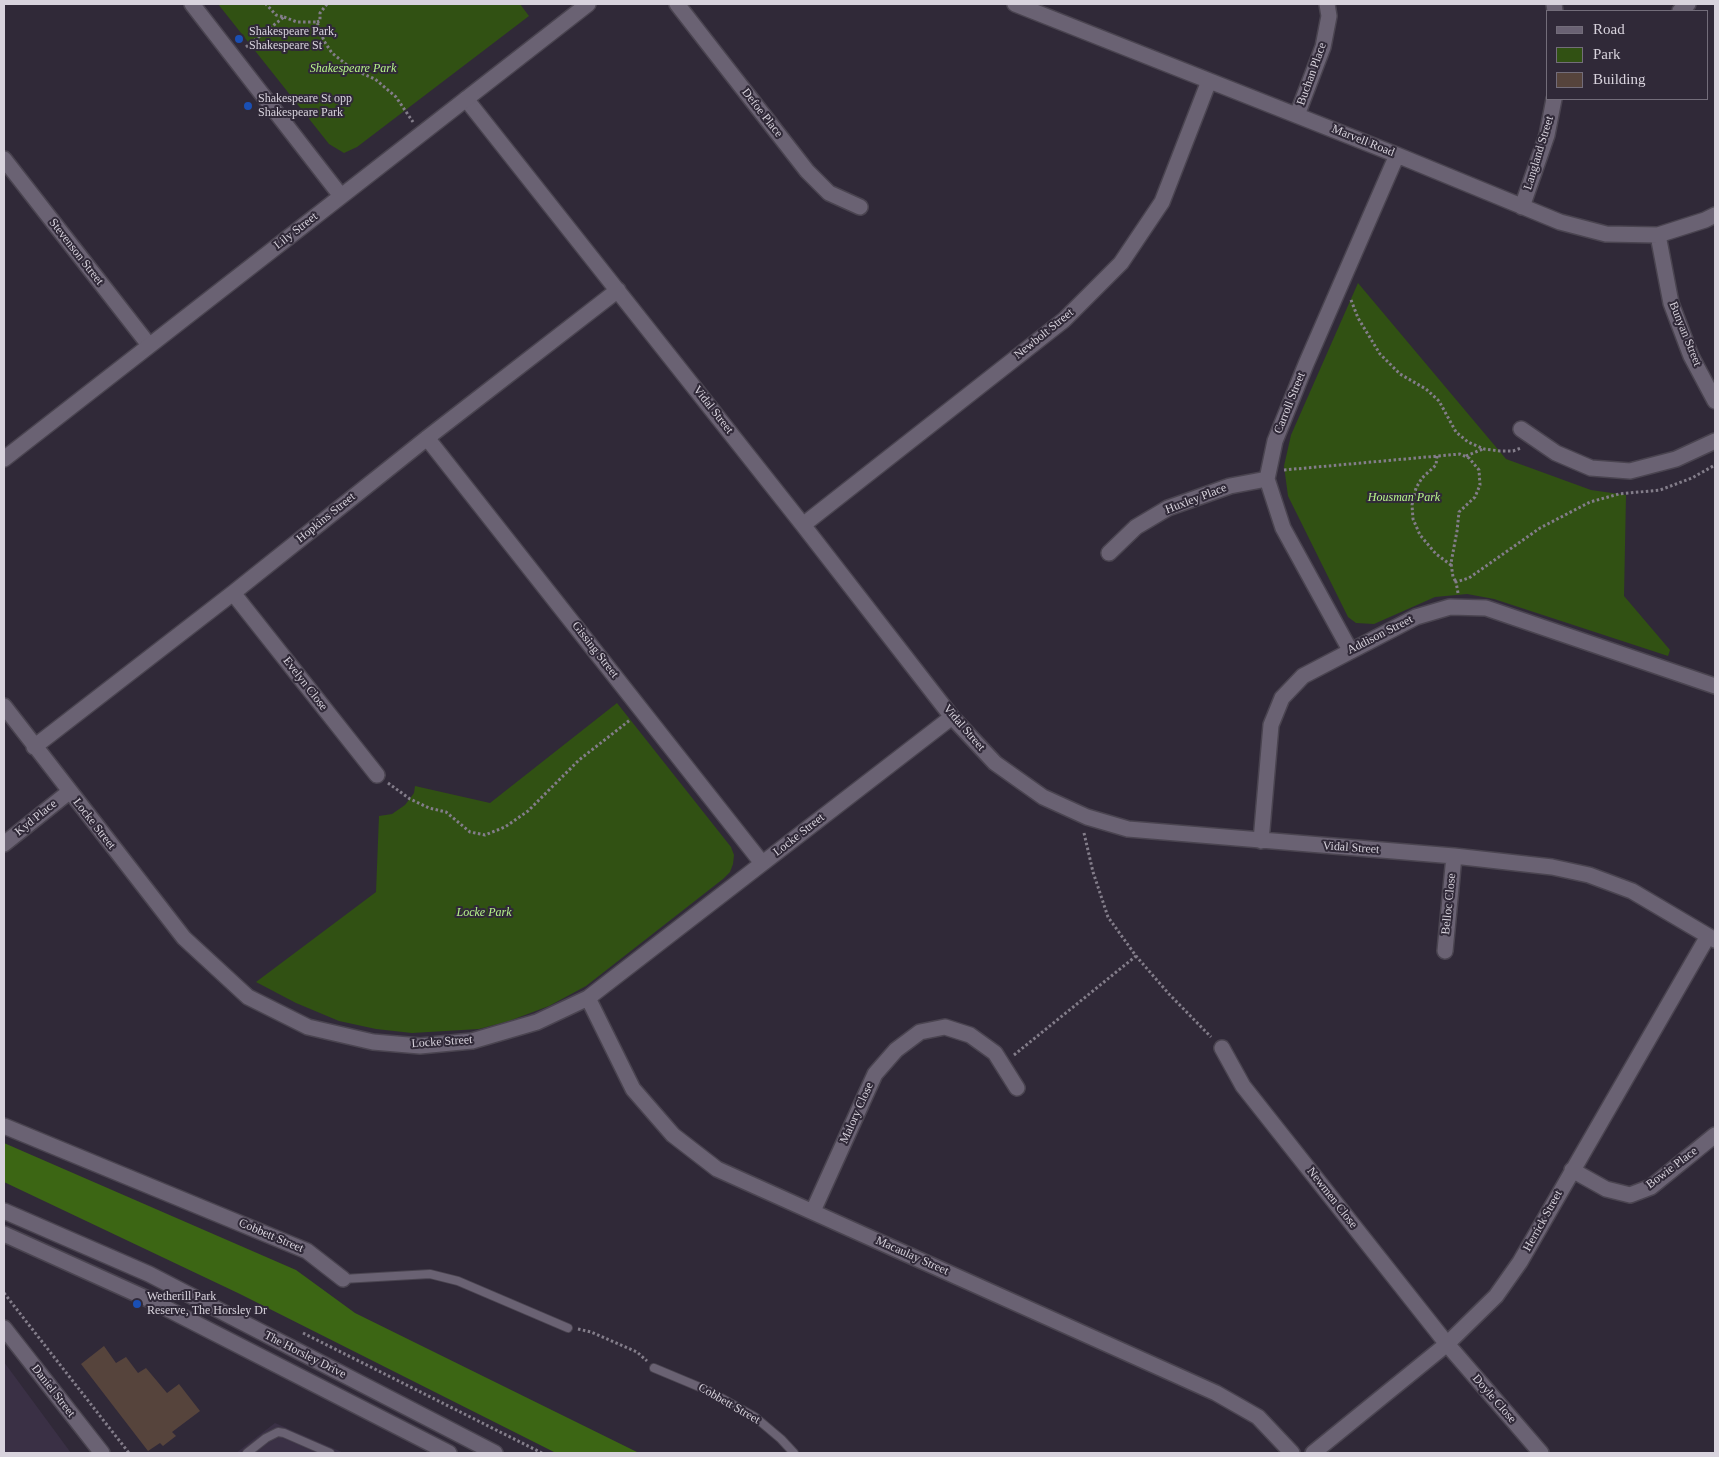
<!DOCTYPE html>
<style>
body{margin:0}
#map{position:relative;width:1719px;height:1457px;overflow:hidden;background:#302938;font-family:Georgia,serif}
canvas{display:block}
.frame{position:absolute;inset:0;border:5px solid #d8d3dd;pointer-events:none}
.legend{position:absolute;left:1546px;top:10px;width:162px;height:90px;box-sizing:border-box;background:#302938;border:1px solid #736d7a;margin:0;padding:6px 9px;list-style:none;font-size:15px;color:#d8d3dd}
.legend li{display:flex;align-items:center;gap:10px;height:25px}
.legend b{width:25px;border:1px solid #736d7a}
</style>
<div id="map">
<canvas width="1719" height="1457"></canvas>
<div class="frame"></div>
<ul class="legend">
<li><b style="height:6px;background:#6a6273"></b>Road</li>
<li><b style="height:14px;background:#315113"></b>Park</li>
<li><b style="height:14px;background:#56443c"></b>Building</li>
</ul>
</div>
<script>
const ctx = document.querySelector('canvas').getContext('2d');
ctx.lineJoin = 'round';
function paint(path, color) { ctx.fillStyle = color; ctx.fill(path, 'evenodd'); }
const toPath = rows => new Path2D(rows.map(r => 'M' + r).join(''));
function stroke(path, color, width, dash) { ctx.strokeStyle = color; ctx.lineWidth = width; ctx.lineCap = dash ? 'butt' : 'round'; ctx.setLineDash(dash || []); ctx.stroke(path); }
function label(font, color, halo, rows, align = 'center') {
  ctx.font = font + ' Georgia,serif'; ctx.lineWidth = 4; ctx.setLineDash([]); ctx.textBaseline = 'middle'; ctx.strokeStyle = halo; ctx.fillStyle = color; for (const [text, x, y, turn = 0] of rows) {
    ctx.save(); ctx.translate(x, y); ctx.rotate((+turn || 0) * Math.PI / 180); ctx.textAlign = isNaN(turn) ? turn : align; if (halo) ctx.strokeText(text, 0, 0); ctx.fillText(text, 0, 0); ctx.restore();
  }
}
paint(toPath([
 [4,1362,71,1453,4,1453],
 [275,1423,344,1453,236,1453]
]), '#3a3045');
paint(toPath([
 [218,4,520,4,529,16,357,147,344,153,329,144],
 [1358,283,1506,459,1591,490,1626,495,1624,596,1670,650,1668,656,1494,599,1467,594,1435,597,1374,624,1356,623,1348,617,1288,496,1284,466,1291,435],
 [617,703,731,847,734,855,733,864,730,872,723,879,586,986,549,1006,509,1021,479,1029,412,1033,376,1029,339,1021,296,1003,256,982,376,892,379,816,392,814,405,805,414,793,415,786,490,803]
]), '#315113');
paint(toPath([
 [4,1143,296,1270,355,1313,639,1453,556,1453,240,1294,4,1182]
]), '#3c6614');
paint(toPath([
 [104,1346,116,1363,126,1357,138,1373,146,1368,167,1393,179,1384,200,1411,172,1432,176,1436,163,1446,160,1443,148,1451,81,1364]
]), '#56443c');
const lane = toPath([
 [343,1279,430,1274,458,1281,568,1328],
 [654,1368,709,1391,755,1417,781,1439,794,1453],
 [247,1453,266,1438,278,1432,284,1433,330,1453]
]);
const street = toPath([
 [677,4,807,171,829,193,860,207],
 [1015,4,1397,155,1560,222,1606,234,1658,235,1705,220,1715,215],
 [1554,4,1555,11],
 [1680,11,1688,4],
 [466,99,803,525,952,717,995,763,1043,797,1087,817,1128,829,1454,856,1552,867,1589,875,1632,891,1715,940],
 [1297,115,1323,47,1329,16,1327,4],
 [4,159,149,345],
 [1522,207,1547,135,1554,99],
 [1658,235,1671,303,1691,356,1715,401],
 [1521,429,1556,453,1591,468,1630,471,1676,459,1715,441],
 [427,438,762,863],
 [803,525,1064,320,1121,263,1162,202,1209,81],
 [1109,553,1136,527,1168,508,1230,486,1267,479],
 [233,593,377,775],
 [1350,650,1283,528,1267,479,1275,441,1306,364,1397,155],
 [4,706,184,938,248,997,308,1027,373,1042,420,1046,472,1041,537,1022,588,998,952,717],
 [34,747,233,593,427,438,618,290],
 [1261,841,1271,725,1282,698,1303,676,1416,617,1450,607,1486,608,1715,686],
 [4,844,69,792],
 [1445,951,1454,856],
 [588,998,633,1089,673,1135,717,1169,1216,1393,1258,1417,1292,1453],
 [1222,1048,1243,1086,1447,1344,1541,1453],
 [4,1126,307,1251,343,1279],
 [1572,1170,1606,1189,1630,1195,1651,1187,1715,1135],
 [813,1211,875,1074,896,1050,920,1032,945,1027,970,1035,995,1053,1017,1088],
 [4,1328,102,1453],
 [1313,1453,1447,1344,1496,1296,1520,1262,1708,936]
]);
const secondary = toPath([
 [192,4,341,196],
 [4,459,588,4],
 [4,1211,149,1274,495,1453],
 [4,1234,150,1300,449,1453]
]);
stroke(lane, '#4a4450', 10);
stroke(street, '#4a4450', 18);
stroke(secondary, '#4a4450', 18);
stroke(toPath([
 [284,17,297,22,317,22,324,41,332,53,352,69,375,79,396,97,413,122],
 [317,22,320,21,320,13,327,4],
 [246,47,284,17,276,15,266,4],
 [1351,300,1358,318,1380,354,1400,374,1426,389,1439,401,1456,432,1468,442,1484,449,1500,451,1513,451,1521,448],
 [1437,456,1436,465,1422,478,1416,488,1412,505,1413,519,1420,535,1436,554,1451,565],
 [1466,456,1483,449],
 [1284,470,1460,454,1469,458,1479,470,1480,485,1475,497,1459,512,1457,531,1451,563,1453,577,1456,582],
 [1458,593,1456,582,1469,578,1540,528,1590,502,1619,494,1660,490,1692,478,1715,465],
 [388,783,410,799,429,808,446,812,470,832,485,835,505,827,528,811,579,760,630,720],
 [1084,833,1093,872,1108,917,1136,956,1169,994,1211,1037],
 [1014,1055,1136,956],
 [4,1293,129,1453],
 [578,1329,591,1332,637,1352,647,1361],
 [303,1333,542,1453]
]), '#837d8a', 3, [2.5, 2.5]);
stroke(lane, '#6a6273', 8);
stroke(street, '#6a6273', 15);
stroke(secondary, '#6a6273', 15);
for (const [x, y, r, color] of [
 [239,39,5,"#1a4fb4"],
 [248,106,5,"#1a4fb4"],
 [137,1304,5,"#1a4fb4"]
]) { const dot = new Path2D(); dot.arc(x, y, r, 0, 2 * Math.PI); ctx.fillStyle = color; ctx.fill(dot); stroke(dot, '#302938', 2); }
label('12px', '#d8d3dd', '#302938', [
 ["Shakespeare Park,",249,32],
 ["Shakespeare St",249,46],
 ["Shakespeare St opp",258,99],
 ["Shakespeare Park",258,113],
 ["Wetherill Park",147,1297],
 ["Reserve, The Horsley Dr",147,1311]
], 'left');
label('italic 12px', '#b7f48b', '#302938', [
 ["Shakespeare Park",353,69],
 ["Housman Park",1404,498],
 ["Locke Park",484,913]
]);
label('12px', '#d8d3dd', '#302938', [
 ["Buchan Place",1312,74,-70],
 ["Defoe Place",762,113,52],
 ["Marvell Road",1363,141,22],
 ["Langland Street",1539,153,-73],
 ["Lily Street",296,231,-38],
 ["Stevenson Street",76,252,52],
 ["Newbolt Street",1044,334,-39],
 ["Bunyan Street",1685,334,68],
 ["Carroll Street",1290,403,-68],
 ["Vidal Street",713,410,52],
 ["Huxley Place",1196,499,-21],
 ["Hopkins Street",326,518,-39],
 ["Addison Street",1380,635,-27],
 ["Gissing Street",595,650,52],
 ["Evelyn Close",305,684,52],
 ["Vidal Street",964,728,49],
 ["Kyd Place",36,818,-39],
 ["Locke Street",94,824,52],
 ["Locke Street",799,835,-38],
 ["Vidal Street",1351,848,4],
 ["Belloc Close",1449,904,-84],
 ["Locke Street",442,1042,-4],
 ["Malory Close",857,1113,-66],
 ["Bowie Place",1672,1168,-37],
 ["Newmen Close",1332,1198,52],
 ["Herrick Street",1543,1221,-61],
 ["Cobbett Street",271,1236,23],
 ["Macaulay Street",912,1256,24],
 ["The Horsley Drive",305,1355,27],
 ["Daniel Street",53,1391,52],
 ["Doyle Close",1494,1399,49],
 ["Cobbett Street",729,1404,30]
]);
</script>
